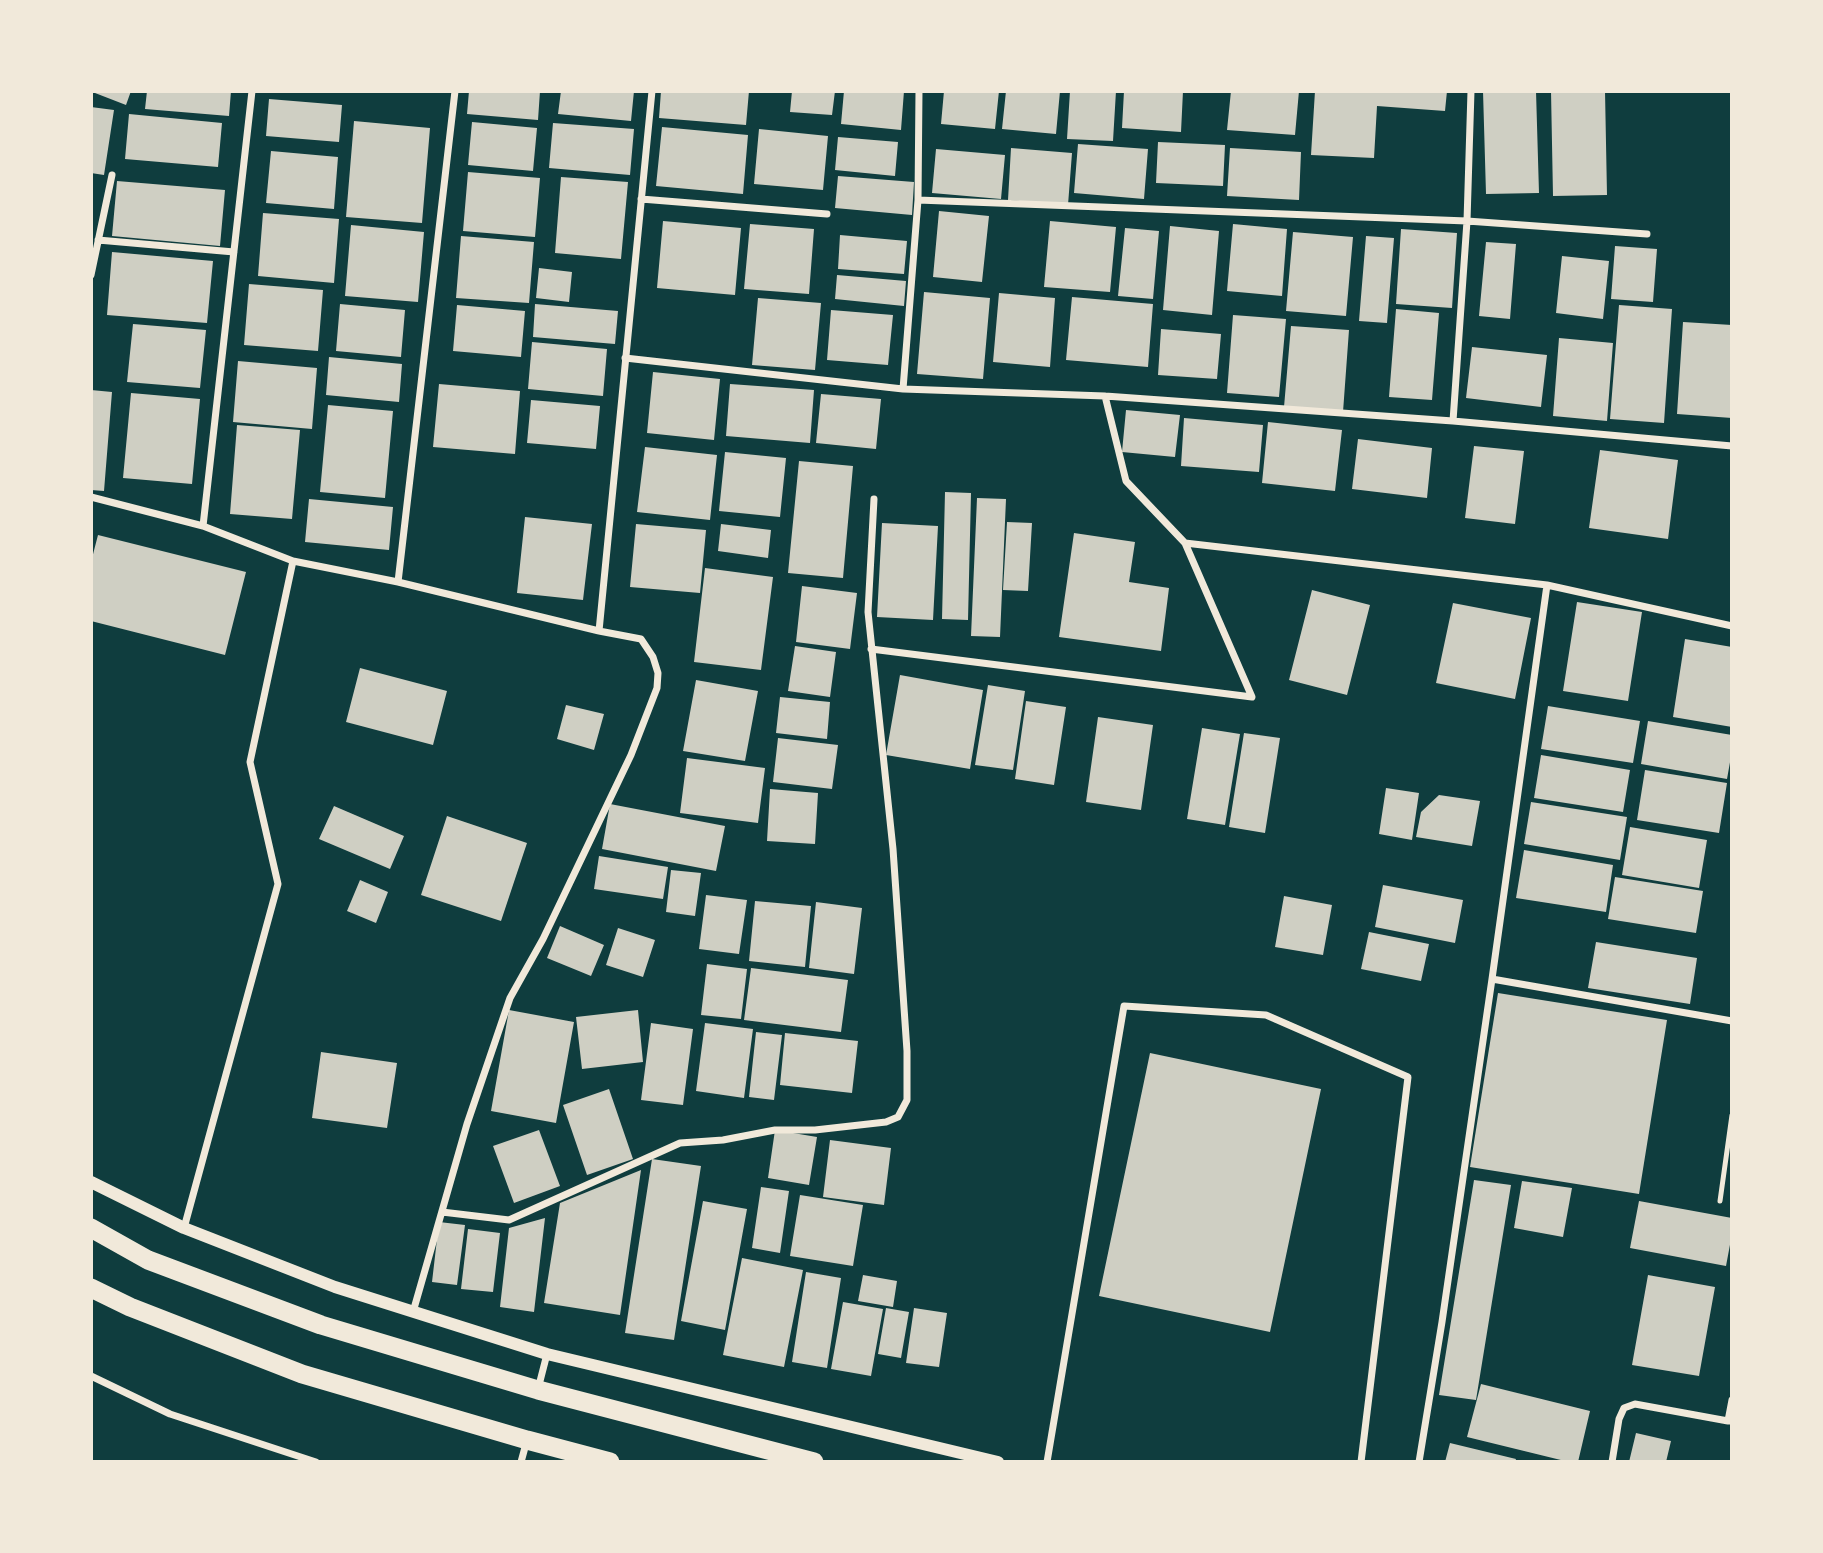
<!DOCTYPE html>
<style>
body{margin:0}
#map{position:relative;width:1823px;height:1553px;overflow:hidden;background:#0f3d3e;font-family:Overpass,sans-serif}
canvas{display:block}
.frame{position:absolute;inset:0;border:93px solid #f1e9da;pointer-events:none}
</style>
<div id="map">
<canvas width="1823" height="1553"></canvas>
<div class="frame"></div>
</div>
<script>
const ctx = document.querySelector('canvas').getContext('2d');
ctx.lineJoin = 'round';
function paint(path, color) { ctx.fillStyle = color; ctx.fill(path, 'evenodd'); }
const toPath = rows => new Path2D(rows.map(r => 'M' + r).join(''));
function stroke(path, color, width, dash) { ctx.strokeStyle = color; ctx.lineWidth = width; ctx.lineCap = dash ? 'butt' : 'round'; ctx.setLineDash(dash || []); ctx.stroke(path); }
paint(toPath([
 [96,91,131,91,126,105,95,93],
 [147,91,231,91,229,116,145,109],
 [469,91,540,91,538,120,467,114],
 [561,91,634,91,631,121,558,114],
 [661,91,749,91,746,125,659,118],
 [792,91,835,91,832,115,790,112],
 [844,91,904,91,901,130,841,124],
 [944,91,999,91,995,129,941,124],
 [1006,91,1060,91,1056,134,1002,129],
 [1070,91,1116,91,1113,141,1067,139],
 [1124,91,1183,91,1181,132,1122,128],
 [1231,91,1299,91,1295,135,1227,130],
 [1315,91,1447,91,1445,111,1377,106,1374,158,1311,155],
 [1483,91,1536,91,1539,193,1486,194],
 [1551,91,1605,91,1607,195,1553,196],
 [269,99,342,105,339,142,266,136],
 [91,107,114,110,104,175,91,173],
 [129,114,222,123,218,167,125,159],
 [354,121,430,128,422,223,346,217],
 [472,122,537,128,533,171,468,165],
 [553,123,634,129,630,175,549,168],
 [662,127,748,135,743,194,656,186],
 [759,129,828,136,823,190,754,184],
 [838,137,898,142,895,176,835,170],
 [1158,142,1225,145,1223,186,1156,183],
 [1078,144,1148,149,1144,199,1074,193],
 [1011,148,1072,153,1068,205,1008,200],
 [1230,148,1301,152,1299,200,1227,196],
 [936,149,1005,155,1001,199,932,193],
 [271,151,338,157,334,209,266,203],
 [468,172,540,178,535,237,463,231],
 [838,176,914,182,912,215,835,208],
 [561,177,628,182,621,259,555,253],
 [117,181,225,190,220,246,112,236],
 [939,211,989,216,982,282,933,277],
 [263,213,339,219,334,283,258,276],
 [663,221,741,228,735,295,657,288],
 [1050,221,1116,227,1110,292,1044,287],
 [750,224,814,229,809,294,744,289],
 [1233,224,1287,229,1282,296,1227,291],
 [351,225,424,232,418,302,345,296],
 [1170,226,1219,231,1212,315,1163,310],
 [1125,228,1159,231,1153,299,1118,296],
 [1401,229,1457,233,1452,308,1396,304],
 [1293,232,1353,237,1346,316,1286,311],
 [840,235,907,241,904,274,838,269],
 [461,236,534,242,529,303,456,298],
 [1366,236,1394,238,1387,323,1359,321],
 [1486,242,1516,244,1510,319,1479,316],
 [1615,246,1657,249,1653,302,1611,299],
 [112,252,213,261,207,323,107,315],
 [1562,256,1609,261,1603,319,1556,313],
 [539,268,572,272,569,302,536,298],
 [837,275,906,281,904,306,835,299],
 [249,284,323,290,318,351,244,345],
 [924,292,990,298,983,379,917,374],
 [999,293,1055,298,1050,367,993,362],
 [1072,297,1153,304,1148,367,1066,360],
 [758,298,821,303,815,370,752,365],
 [340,304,405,310,401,357,336,351],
 [535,304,618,311,615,344,533,337],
 [457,305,525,311,521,357,453,351],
 [1619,305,1672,309,1664,423,1610,419],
 [1396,309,1439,313,1432,400,1389,397],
 [831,310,893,315,888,365,827,360],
 [1233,315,1286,319,1279,397,1227,393],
 [1683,322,1732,325,1732,418,1677,414],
 [133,324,206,330,200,388,127,382],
 [1291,326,1349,330,1343,412,1284,407],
 [1161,329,1221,334,1217,379,1158,375],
 [1559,338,1613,343,1607,421,1553,416],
 [532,342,607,349,603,396,528,389],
 [1472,347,1547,355,1541,407,1466,398],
 [329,357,402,364,399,402,326,395],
 [238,361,317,368,312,429,233,422],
 [653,372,720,379,714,440,647,433],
 [439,384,520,391,515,454,433,447],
 [730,384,814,390,810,443,726,436],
 [91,390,112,392,104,491,91,490],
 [131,393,200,399,192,484,123,478],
 [821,394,881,399,876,449,816,443],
 [531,400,600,406,596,449,527,443],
 [328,405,393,411,385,498,320,492],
 [1126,410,1180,415,1175,457,1122,452],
 [1184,418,1263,425,1259,472,1181,466],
 [1268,422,1342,430,1335,491,1262,483],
 [237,425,300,430,292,519,230,514],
 [1358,439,1432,448,1427,498,1352,489],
 [1474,446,1524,451,1515,524,1465,518],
 [645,447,717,455,710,520,637,512],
 [1600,450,1678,460,1668,539,1589,528],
 [725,452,786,458,780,517,719,511],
 [799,461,853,466,843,578,788,573],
 [945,492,971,493,968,620,942,619],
 [977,498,1006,499,1000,637,971,636],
 [309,499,393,507,389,550,305,542],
 [525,517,592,524,583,600,517,593],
 [1007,522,1032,523,1028,591,1003,590],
 [882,523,938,526,933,620,877,617],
 [636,524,706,530,700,593,630,587],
 [721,524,771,530,768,558,718,551],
 [1074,533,1135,542,1129,582,1169,588,1161,651,1059,637],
 [98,535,246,572,225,655,91,621,91,562],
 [705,568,773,577,761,670,694,662],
 [802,586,857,593,850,649,796,642],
 [1312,590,1370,605,1347,695,1289,680],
 [1577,602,1642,612,1628,701,1563,691],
 [1453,603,1531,618,1515,699,1436,683],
 [1685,639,1732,647,1732,727,1673,717],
 [795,646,836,652,830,697,788,691],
 [360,668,447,691,433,745,346,722],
 [900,675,983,690,970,769,886,755],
 [696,680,758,691,745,761,683,751],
 [988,685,1025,691,1013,770,975,765],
 [780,697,830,702,827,739,776,733],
 [1026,701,1066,707,1054,785,1015,779],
 [566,705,604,714,594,750,557,739],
 [1548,706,1640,721,1633,763,1541,749],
 [1098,717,1153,725,1141,810,1086,802],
 [1648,721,1732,735,1732,751,1727,779,1641,764],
 [1202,728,1240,734,1225,825,1187,819],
 [1244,733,1280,738,1265,833,1229,827],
 [778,738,838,745,832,789,773,782],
 [1541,755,1630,770,1623,812,1534,798],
 [687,758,765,768,758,823,680,813],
 [1645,770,1727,783,1719,833,1637,820],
 [1386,788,1419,793,1412,840,1379,834],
 [770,789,818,793,815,844,767,841],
 [1439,795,1480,801,1472,846,1416,837,1421,812],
 [1531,802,1627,817,1620,860,1524,844],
 [610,804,725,826,716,871,602,849],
 [334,806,404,836,390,869,319,839],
 [447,816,527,843,501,921,421,895],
 [1630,827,1707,840,1699,888,1622,875],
 [1524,850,1613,865,1606,912,1516,898],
 [599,856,668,867,663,899,594,889],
 [671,870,701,873,695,916,666,912],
 [1615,877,1703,891,1696,933,1608,919],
 [360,880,388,892,376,923,347,911],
 [1383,885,1463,900,1455,943,1375,927],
 [706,895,747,900,739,954,699,949],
 [1284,896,1332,905,1323,955,1275,947],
 [755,901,811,906,805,967,749,961],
 [816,902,862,908,854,974,809,968],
 [560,926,604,945,591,976,547,958],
 [618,928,655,940,643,977,606,965],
 [1369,932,1429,944,1421,981,1361,969],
 [1596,942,1697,958,1690,1004,1588,988],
 [707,964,747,969,741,1019,701,1015],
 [751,968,848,980,841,1032,744,1020],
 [1498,993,1667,1020,1639,1194,1470,1167],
 [509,1010,574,1022,556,1123,491,1111],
 [638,1010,643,1062,582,1069,576,1017],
 [651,1023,693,1029,683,1105,641,1100],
 [705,1023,753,1029,744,1098,696,1091],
 [756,1032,782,1035,774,1100,749,1097],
 [785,1033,858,1041,852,1093,780,1085],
 [321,1052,397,1063,387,1128,312,1118],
 [1150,1053,1321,1089,1270,1332,1099,1296],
 [609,1089,633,1159,587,1175,563,1105],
 [539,1130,560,1186,514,1203,493,1146],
 [775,1130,817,1137,809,1185,768,1178],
 [830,1140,891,1148,884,1205,823,1197],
 [652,1159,701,1166,674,1340,625,1333],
 [641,1170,620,1315,544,1303,560,1203],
 [1474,1180,1511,1185,1476,1400,1439,1395],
 [1522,1181,1572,1188,1563,1237,1514,1228],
 [761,1187,789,1191,780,1253,752,1248],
 [800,1195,863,1205,853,1266,790,1256],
 [703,1201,747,1209,725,1330,681,1321],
 [1639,1201,1732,1218,1732,1234,1726,1266,1630,1248],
 [545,1218,534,1312,500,1307,509,1228],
 [439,1222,465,1225,457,1285,432,1282],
 [468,1229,500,1233,493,1292,461,1289],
 [742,1258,803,1270,784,1367,723,1355],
 [806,1272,841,1278,827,1368,792,1362],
 [863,1275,897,1281,893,1307,858,1301],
 [1648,1275,1715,1287,1699,1376,1632,1365],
 [843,1302,883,1309,871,1376,831,1369],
 [886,1308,909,1312,901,1358,878,1354],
 [914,1308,947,1313,939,1367,906,1363],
 [1481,1384,1590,1411,1578,1462,1569,1462,1467,1437],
 [1636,1433,1671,1441,1666,1462,1629,1462],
 [1450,1443,1516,1459,1515,1462,1445,1462]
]), '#cfcfc3');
stroke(toPath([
 [1720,1201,1732,1115]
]), '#f1e9da', 5);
stroke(toPath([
 [641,199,827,214],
 [918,200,1467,221,1647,234],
 [98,240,234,252],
 [91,275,112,175],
 [625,358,903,389,1105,396,1453,421,1732,446],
 [903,389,918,200,919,91],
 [1453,421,1467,221,1471,91],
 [91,497,203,526,293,561,398,582,599,631,641,639,653,657,658,673,657,688,631,755,543,939,510,998,467,1124,413,1312],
 [203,526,252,91],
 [1185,543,1547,585,1732,626],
 [398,582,455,91],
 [599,631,652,91],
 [871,649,1252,697,1185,543,1126,481,1105,396],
 [1492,979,1732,1021],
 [442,1212,509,1220,680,1143,723,1140,775,1130,815,1130,886,1122,898,1117,907,1100,907,1051,893,849,868,612,874,499],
 [184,1228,278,884,250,762,293,561],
 [91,1376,170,1414,316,1462],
 [538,1389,547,1354],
 [1731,1421,1728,1421,1732,1400],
 [521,1462,527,1440],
 [1047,1462,1124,1006,1266,1015,1408,1077,1361,1462],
 [1419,1462,1442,1322,1492,979,1547,585],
 [1612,1462,1619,1419,1624,1408,1635,1404,1728,1421]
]), '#f1e9da', 7);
stroke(toPath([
 [91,1182,184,1228,335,1287,547,1354,998,1462]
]), '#f1e9da', 12);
stroke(toPath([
 [91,1228,148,1260,321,1325,538,1390,814,1462],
 [91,1288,130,1307,302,1374,527,1440,610,1462]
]), '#f1e9da', 19);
</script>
